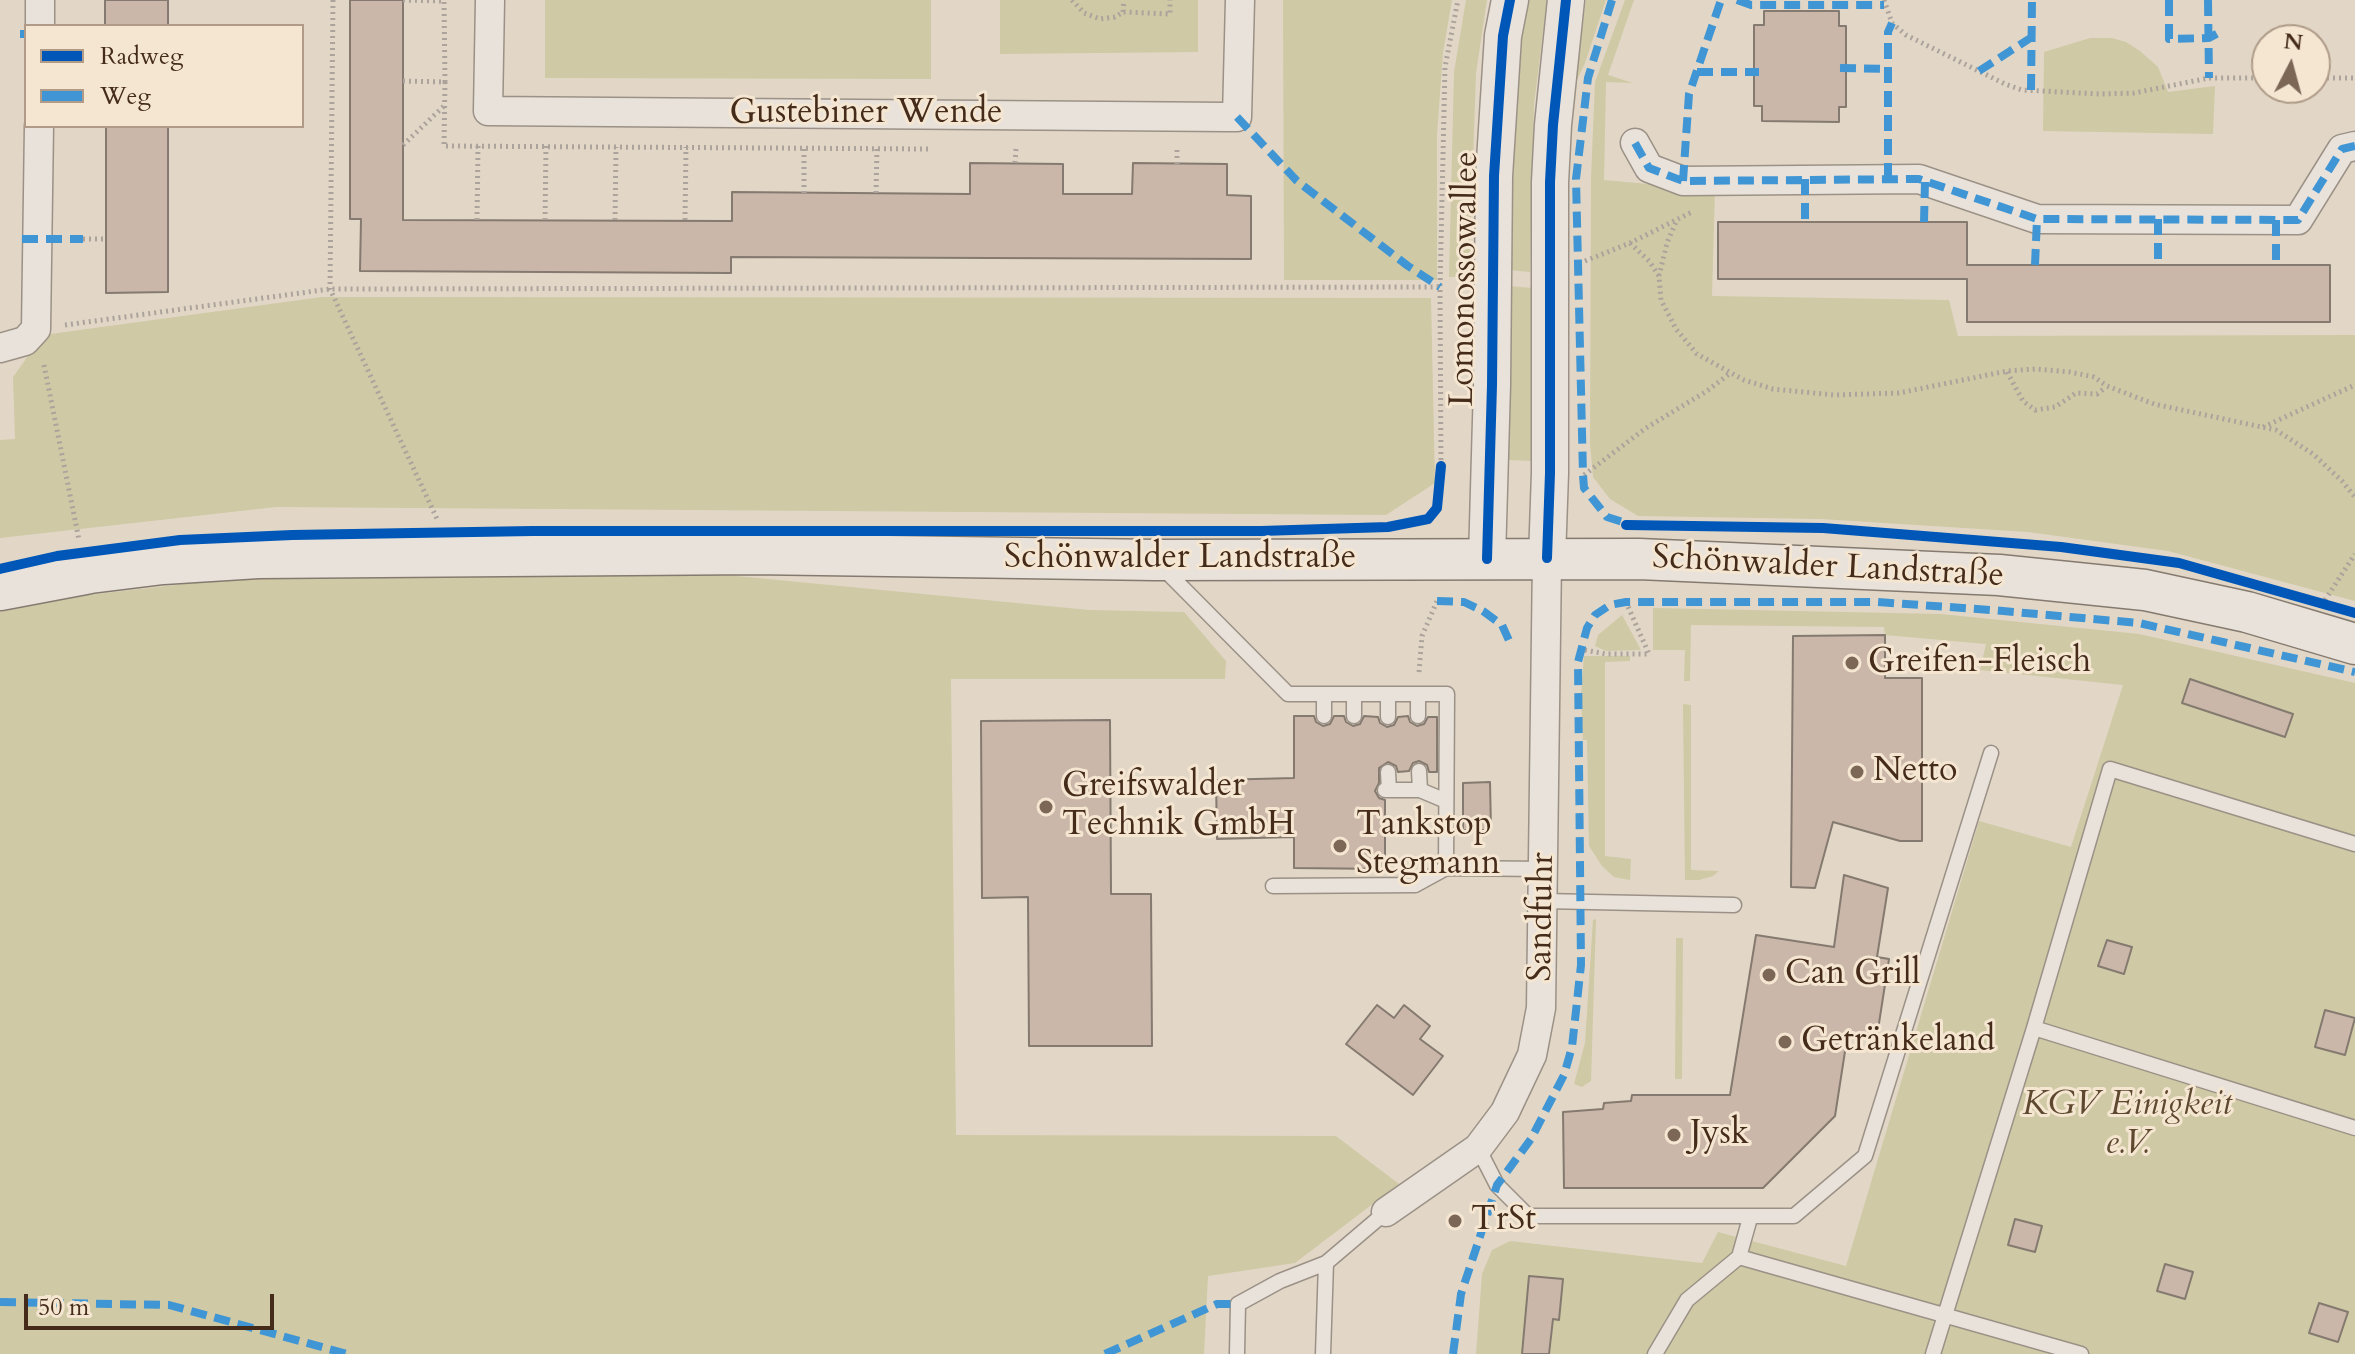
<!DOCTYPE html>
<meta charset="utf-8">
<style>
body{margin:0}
#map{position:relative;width:2355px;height:1354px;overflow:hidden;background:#e2d7c6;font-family:Cardo,serif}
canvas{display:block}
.legend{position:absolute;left:24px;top:24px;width:280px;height:104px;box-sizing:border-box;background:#f5e6d2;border:2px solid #af9b88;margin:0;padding:10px 14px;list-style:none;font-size:24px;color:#452b1a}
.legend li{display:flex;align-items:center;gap:16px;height:40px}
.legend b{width:40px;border:2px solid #af9b88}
.north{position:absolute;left:2251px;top:24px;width:80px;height:80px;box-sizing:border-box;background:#f5e6d2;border:2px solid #af9b88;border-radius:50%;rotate:6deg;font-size:22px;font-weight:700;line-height:32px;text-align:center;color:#452b1a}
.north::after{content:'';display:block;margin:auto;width:28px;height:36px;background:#7c6756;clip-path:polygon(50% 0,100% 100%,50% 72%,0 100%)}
.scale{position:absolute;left:24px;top:1294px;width:250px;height:36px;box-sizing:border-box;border:4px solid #452b1a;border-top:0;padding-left:10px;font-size:24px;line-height:28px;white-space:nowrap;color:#452b1a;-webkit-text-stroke:6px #f5e6d2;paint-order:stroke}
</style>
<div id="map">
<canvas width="2355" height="1354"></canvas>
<ul class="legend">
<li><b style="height:10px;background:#0057b8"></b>Radweg</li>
<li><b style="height:10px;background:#4096d4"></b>Weg</li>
</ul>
<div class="north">N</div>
<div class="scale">50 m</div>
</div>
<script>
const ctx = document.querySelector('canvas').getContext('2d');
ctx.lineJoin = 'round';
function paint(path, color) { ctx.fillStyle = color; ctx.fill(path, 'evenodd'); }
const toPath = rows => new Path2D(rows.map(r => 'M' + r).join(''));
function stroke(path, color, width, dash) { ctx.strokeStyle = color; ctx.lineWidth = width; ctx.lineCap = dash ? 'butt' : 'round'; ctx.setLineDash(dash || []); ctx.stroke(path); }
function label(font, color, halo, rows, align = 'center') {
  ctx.font = font + ' Cardo,serif'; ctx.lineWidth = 6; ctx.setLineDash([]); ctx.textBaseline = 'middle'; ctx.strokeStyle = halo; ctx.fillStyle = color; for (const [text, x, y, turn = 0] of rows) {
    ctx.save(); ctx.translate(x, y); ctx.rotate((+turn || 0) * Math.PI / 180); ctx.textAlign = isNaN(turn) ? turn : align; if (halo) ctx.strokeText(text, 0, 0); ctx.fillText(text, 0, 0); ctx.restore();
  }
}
paint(toPath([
 [545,0,931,0,931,79,545,78],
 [1000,0,1198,0,1198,52,1000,54],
 [1283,0,1452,0,1443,53,1437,134,1437,280,1284,280],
 [1466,0,1487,0,1476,73,1469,277,1449,277,1454,72],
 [1526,0,1547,0,1534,104,1530,272,1508,270,1515,86],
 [1586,0,1606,0,1585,63,1575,84],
 [1625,0,1634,0,1608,75,1633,83,1606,82,1604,180,1715,190,1712,296,1949,300,1958,336,2355,335,2355,601,2168,551,2028,532,1821,519,1638,516,1610,499,1593,477,1590,444,1591,178,1595,82],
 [2090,38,2112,38,2126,42,2140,51,2158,67,2168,92,2215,86,2213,134,2043,131,2044,52],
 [1510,286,1532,288,1533,461,1507,460],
 [322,297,1431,298,1435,483,1386,515,276,507,0,538,0,440,15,439,13,377,43,335],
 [716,574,1089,610,1184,612,1226,661,1225,679,951,679,956,1135,1336,1136,1399,1184,1295,1263,1208,1276,1204,1354,0,1354,0,612,88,595,246,577],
 [1653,608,1941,614,2139,634,2355,683,2355,1354,1476,1354,1482,1274,1492,1250,1510,1241,1702,1263,1718,1232,1846,1266,1979,821,2071,847,2123,685,1980,670,1986,644,1885,635,1884,627,1691,625,1690,681,1684,681,1685,650,1653,650],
 [1622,615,1641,650,1606,651,1595,646,1598,635],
 [1584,656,1630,656,1630,661,1605,662,1605,856,1631,859,1630,880,1614,877,1602,866,1589,846,1587,740,1583,740,1581,695],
 [1683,704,1691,705,1691,870,1719,871,1713,876,1699,880,1685,880],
 [1596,919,1591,1081,1582,1087,1574,1084,1585,1043,1593,920],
 [1676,938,1683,938,1682,1079,1675,1079]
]), '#cfc9a5');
const building = toPath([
 [105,0,168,0,168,26,105,26,105,0],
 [350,0,403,0,403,220,732,221,732,192,970,194,970,163,1063,164,1063,194,1132,194,1133,163,1227,164,1227,195,1251,196,1251,259,731,257,731,273,360,271,361,219,350,219,350,0],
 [1764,11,1839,11,1839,26,1846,26,1846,107,1839,107,1839,122,1762,121,1762,106,1754,106,1754,25,1764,25,1764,11],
 [106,126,168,126,168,292,106,293,106,126],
 [1718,222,1967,222,1967,265,2330,265,2330,322,1967,322,1967,279,1718,279,1718,222],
 [1885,635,1885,678,1922,678,1922,841,1900,841,1833,822,1815,888,1791,887,1793,636,1885,635],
 [2190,679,2293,714,2285,737,2182,703,2190,679],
 [1294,716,1314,716,1316,722,1323,726,1330,724,1334,716,1344,716,1346,722,1353,726,1360,724,1364,716,1378,717,1380,723,1387,727,1394,725,1398,717,1408,716,1410,722,1417,726,1424,724,1428,717,1437,717,1437,772,1429,772,1427,765,1419,761,1413,763,1409,771,1398,772,1396,766,1388,762,1379,768,1379,783,1375,791,1379,798,1385,800,1385,869,1294,868,1294,837,1217,839,1216,780,1294,778,1294,716],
 [1110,720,1111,894,1151,894,1152,1046,1029,1046,1028,897,982,898,981,721,1110,720],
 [1490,782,1491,830,1463,830,1463,783,1490,782],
 [1844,875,1888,888,1877,957,1889,959,1877,1036,1848,1032,1835,1116,1763,1188,1564,1188,1563,1112,1603,1109,1604,1103,1631,1101,1632,1095,1730,1095,1756,935,1834,947,1844,875],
 [2107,940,2132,947,2124,974,2098,966,2107,940],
 [1377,1005,1394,1018,1404,1005,1430,1026,1420,1039,1443,1056,1413,1095,1346,1044,1377,1005],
 [2325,1010,2355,1018,2345,1055,2315,1047,2325,1010],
 [2015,1219,2042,1226,2035,1252,2008,1245,2015,1219],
 [2165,1264,2193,1272,2185,1299,2157,1291,2165,1264],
 [1529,1276,1563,1279,1559,1320,1553,1319,1549,1354,1522,1354,1529,1276],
 [2319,1303,2348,1312,2338,1342,2309,1333,2319,1303]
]);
paint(building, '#cab7a9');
stroke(building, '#847a6f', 2);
const service = toPath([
 [1161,566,1288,694,1418,694,1418,716],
 [1324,694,1324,716],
 [1354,694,1354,716],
 [1388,694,1388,717],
 [1418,694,1447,694,1446,868],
 [1419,771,1420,790,1446,801],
 [1388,772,1389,790],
 [1385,790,1420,790],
 [1273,886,1415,885,1446,868,1544,869],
 [1543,901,1734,905],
 [2034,1028,2355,1128],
 [1478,1148,1497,1185,1528,1216,1794,1216,1865,1156,1991,753],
 [1739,1257,2081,1354],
 [1237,1354,1238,1304,1280,1281,1326,1263,1386,1212],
 [1323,1354,1326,1263],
 [1655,1354,1687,1300,1739,1257,1750,1218],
 [1933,1354,2034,1028,2110,769,2355,844]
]);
const minor = toPath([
 [490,0,488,111,1227,117,1237,117,1240,0],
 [40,26,40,0],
 [1635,143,1649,168,1683,181,1919,179,2037,219,2298,220,2342,149,2355,146],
 [0,348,25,341,36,329,39,126],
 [1386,1212,1478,1148,1505,1112,1532,1055,1541,1008,1547,558]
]);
const tertiary = toPath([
 [1547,558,1550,473,1550,182,1553,125,1566,0],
 [1487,559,1492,385,1494,176,1503,36,1510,0]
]);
const secondary = toPath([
 [0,590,90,573,163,564,258,558,754,554,1155,560,1639,559,1999,575,2145,590,2247,612,2355,644]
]);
stroke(service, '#9b9186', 17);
stroke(minor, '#9b9186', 31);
stroke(tertiary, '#9b9186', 39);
stroke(secondary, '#847a6f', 43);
stroke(toPath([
 [333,0,330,289,438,521],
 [403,0,444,1],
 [1072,0,1084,13,1100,19,1115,17,1123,12,1170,14,1170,0],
 [1884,0,1892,23,1906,35,2005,84,2022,90,2100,94,2134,93,2209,78,2267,78],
 [1123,12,1124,0],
 [2315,78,2355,78],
 [403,81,445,82,444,0],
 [445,82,444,146,928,149],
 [403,145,444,106],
 [1015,163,1016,149],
 [1177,164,1177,150],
 [804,193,804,148],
 [876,193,877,148],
 [477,220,478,146],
 [545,220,546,146],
 [615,220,616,147],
 [685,220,686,147],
 [83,239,106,239],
 [1630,243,1649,261,1659,276,1661,300,1676,329,1697,354,1744,380,1773,389,1834,395,1899,393,2007,371,2035,369,2070,372,2094,377,2107,386,2154,404,2276,430,2313,454,2342,481,2355,497],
 [1585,261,1630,243,1692,212],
 [1659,276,1667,243,1676,222],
 [65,325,330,289,1440,287],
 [44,365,79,540],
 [2007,372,2023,401,2035,410,2055,407,2076,393,2097,394,2106,387],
 [2263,427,2355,385],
 [1441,466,1440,287,1445,67,1458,0],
 [1584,475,1646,428,1707,391,1729,374],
 [2325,600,2355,554],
 [1579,649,1606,654,1649,654,1626,602],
 [1419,672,1422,636,1437,601]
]), '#aca49c', 5, [2, 4]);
stroke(service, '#e9e2da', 14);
stroke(minor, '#e9e2da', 28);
stroke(tertiary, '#e9e2da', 36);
stroke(secondary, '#e9e2da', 40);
stroke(toPath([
 [1612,0,1588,78,1576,179,1583,475,1584,488,1607,517,1632,525],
 [1737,0,1751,5,1884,5],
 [2169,0,2169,39,2209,38,2218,33],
 [2208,0,2209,78],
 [20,34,26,34],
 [1840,68,1888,69],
 [1979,71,2032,37],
 [1697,72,1759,72],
 [2031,90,2032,0],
 [1237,117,1297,181,1408,266,1440,287],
 [1635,143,1649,168,1683,181,1919,179,2037,219,2298,220,2342,149,2355,146],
 [1805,179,1805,222],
 [1888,179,1888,32,1892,23],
 [1683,181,1689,94,1721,0],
 [2158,219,2158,265],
 [2276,220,2276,266],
 [1924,222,1925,181],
 [22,239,83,239],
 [2035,265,2037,219],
 [1437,601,1464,602,1483,611,1502,625,1511,645],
 [0,1302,169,1305,347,1354],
 [1105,1354,1217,1304,1238,1304],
 [1453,1354,1461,1294,1497,1185,1531,1139,1564,1075,1572,1047,1581,965,1578,662,1587,628,1595,615,1610,605,1626,602,1878,602,1991,610,2139,623,2355,672]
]), '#4096d4', 8, [16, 8]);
stroke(toPath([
 [1626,525,1823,528,2061,547,2179,563,2355,613],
 [1547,558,1550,473,1550,182,1553,125,1566,0],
 [1487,559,1492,385,1494,176,1503,36,1510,0],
 [0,569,57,556,180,540,292,535,533,531,1261,531,1388,527,1428,519,1437,508,1441,466]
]), '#0057b8', 10);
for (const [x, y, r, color] of [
 [1852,663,8,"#7c6756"],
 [1857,772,8,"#7c6756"],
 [1046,807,8,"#7c6756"],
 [1340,846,8,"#7c6756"],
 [1769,975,8,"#7c6756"],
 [1785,1042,8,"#7c6756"],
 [1674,1135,8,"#7c6756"],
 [1455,1221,8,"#7c6756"]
]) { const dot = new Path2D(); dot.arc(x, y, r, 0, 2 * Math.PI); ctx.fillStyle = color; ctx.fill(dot); stroke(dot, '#f5e6d2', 3); }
label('34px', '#452b1a', '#f5e6d2', [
 ["Gustebiner Wende",866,114],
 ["Lomonossowallee",1466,279,-89],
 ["Schönwalder Landstraße",1180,559],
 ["Schönwalder Landstraße",1828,568,3],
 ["Sandfuhr",1543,917,-89]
]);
label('34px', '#452b1a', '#f5e6d2', [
 ["Greifen-Fleisch",1868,663],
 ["Netto",1873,772],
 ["Greifswalder",1062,787],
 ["Technik GmbH",1062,826],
 ["Tankstop",1356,826],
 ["Stegmann",1356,865],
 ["Can Grill",1785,975],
 ["Getränkeland",1801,1042],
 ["Jysk",1690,1135],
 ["TrSt",1471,1221]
], 'left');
label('italic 34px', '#5e4830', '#f5e6d2', [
 ["KGV Einigkeit",2127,1106],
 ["e.V.",2127,1145]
]);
</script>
